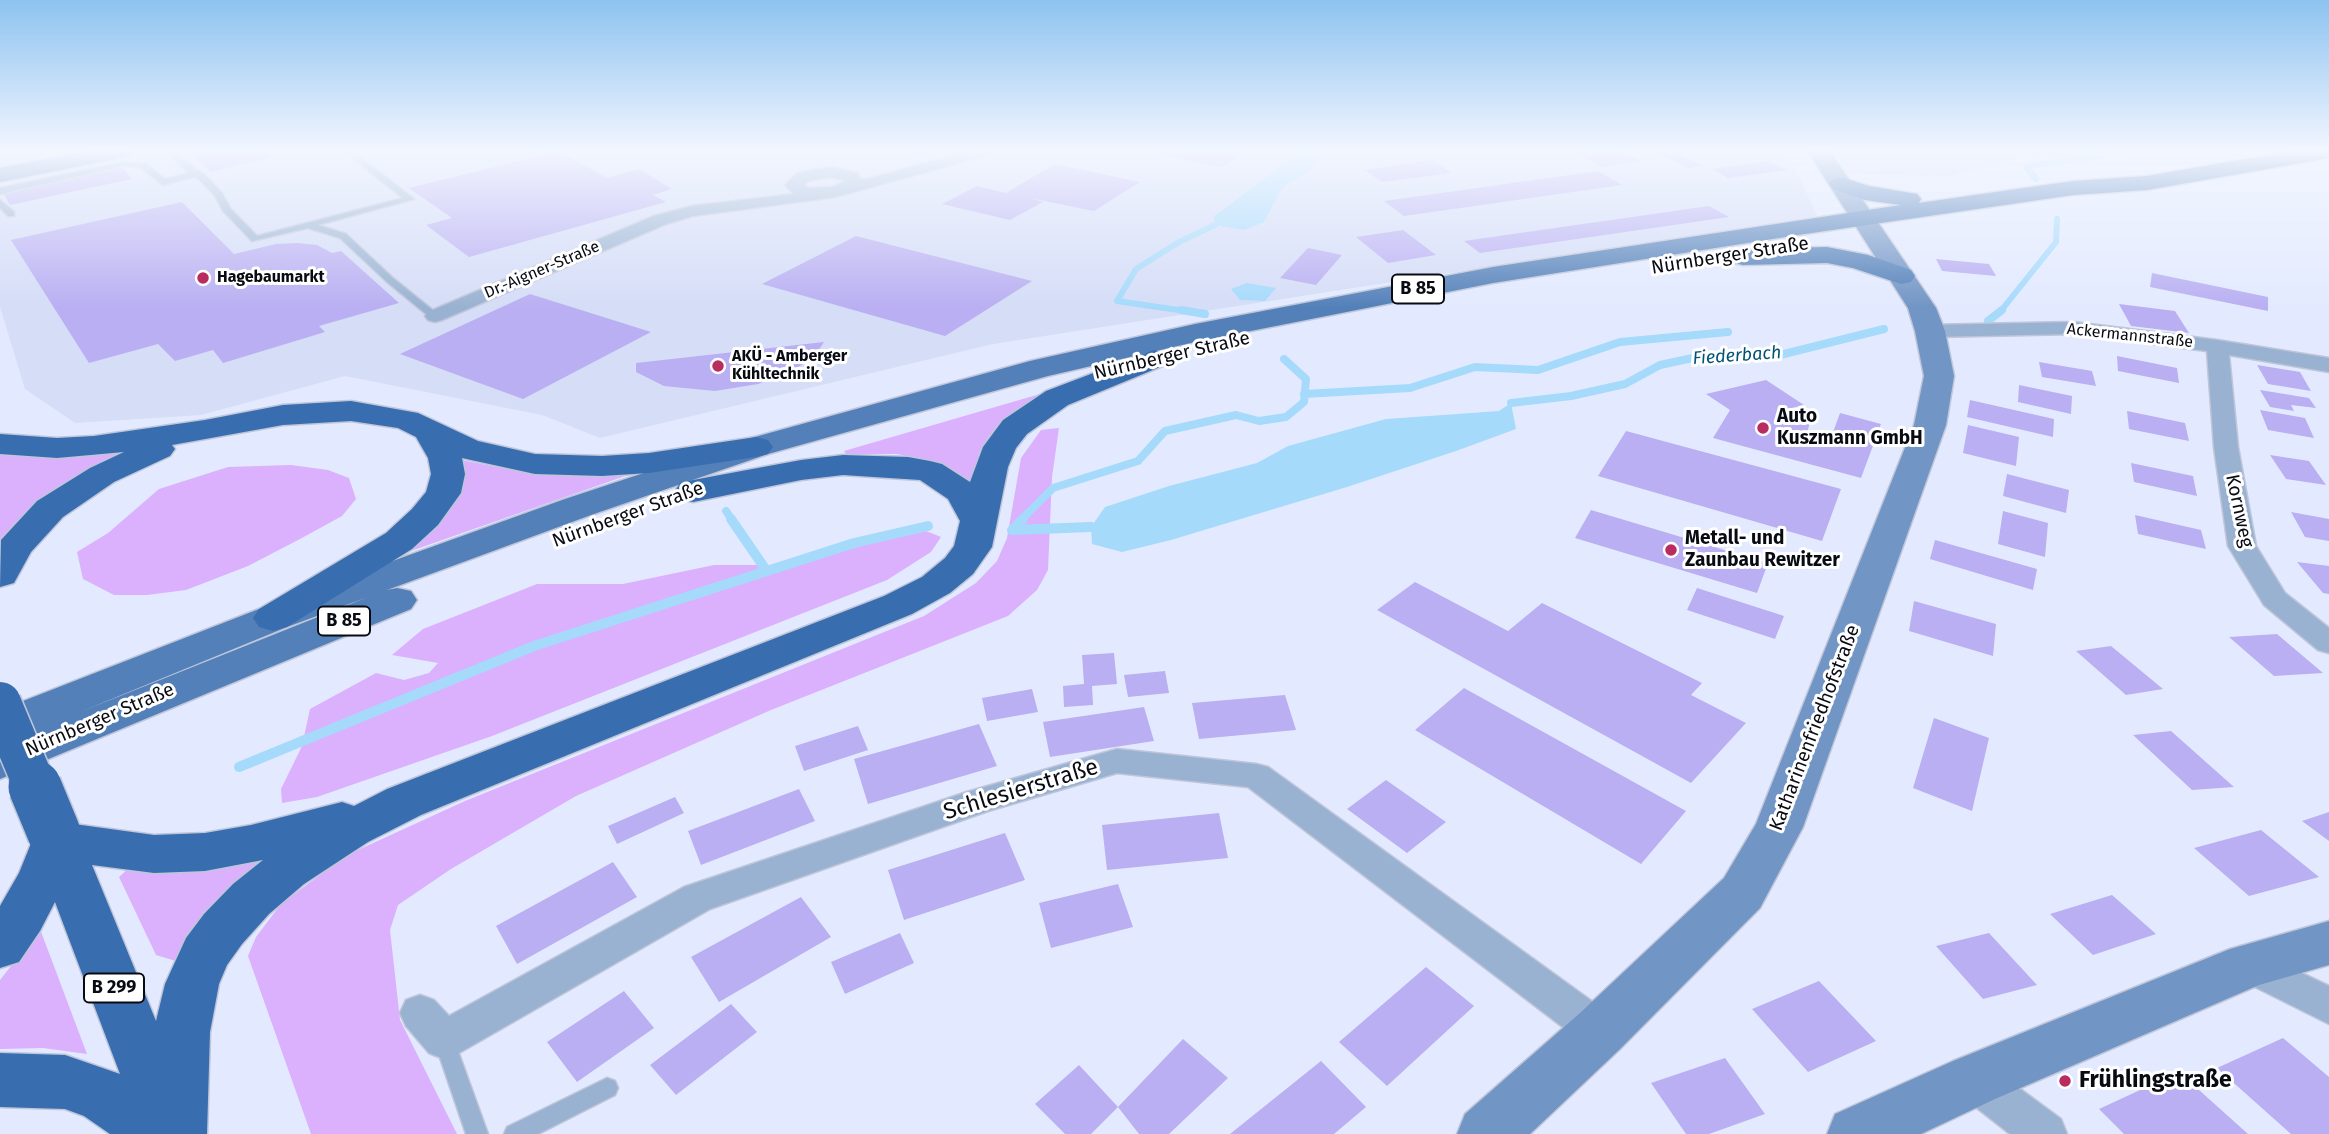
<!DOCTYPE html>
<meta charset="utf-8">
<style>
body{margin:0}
canvas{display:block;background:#e3eaff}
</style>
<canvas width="2329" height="1134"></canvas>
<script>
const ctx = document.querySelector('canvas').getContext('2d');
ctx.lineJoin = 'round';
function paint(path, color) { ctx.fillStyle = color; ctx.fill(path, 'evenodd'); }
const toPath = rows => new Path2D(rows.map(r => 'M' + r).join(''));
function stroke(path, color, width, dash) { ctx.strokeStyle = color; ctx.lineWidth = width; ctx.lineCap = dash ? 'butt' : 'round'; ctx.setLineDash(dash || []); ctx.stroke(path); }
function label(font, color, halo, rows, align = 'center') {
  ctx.font = font + ' "Fira Sans",sans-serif'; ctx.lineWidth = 6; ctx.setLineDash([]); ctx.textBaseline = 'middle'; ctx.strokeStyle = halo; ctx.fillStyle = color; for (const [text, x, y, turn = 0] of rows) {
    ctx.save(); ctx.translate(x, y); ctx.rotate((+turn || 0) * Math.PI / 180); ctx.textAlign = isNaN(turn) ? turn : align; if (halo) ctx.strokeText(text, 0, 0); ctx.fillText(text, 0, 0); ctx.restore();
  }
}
paint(toPath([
 [0,150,1787,150,1817,216,993,344,600,438,542,415,345,376,201,415,75,423,25,389,0,307],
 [1834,150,2089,150,2077,157,2015,159,1952,176,1847,174]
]), '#d5ddf7');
paint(toPath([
 [1040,394,1043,396,1013,413,997,426,987,439,979,453,974,482,968,483,941,465,912,457,897,454,846,454,844,451],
 [1059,428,1052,477,1048,570,1037,590,1008,616,771,710,576,796,451,869,398,905,390,930,400,1020,457,1134,311,1134,248,956,256,937,281,904,347,855,465,801,924,616,976,583,997,561,1007,538,1021,458,1041,430],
 [142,447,9,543,0,559,0,453,43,457],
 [461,460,533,474,631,474,388,559],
 [291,465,328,470,349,478,356,499,342,516,300,539,248,566,186,590,147,595,114,595,83,579,77,552,108,533,159,489,228,467],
 [926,531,941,537,931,552,887,580,492,736,317,797,282,803,281,789,302,746,310,709,376,673,404,680,429,673,438,663,392,655,423,629,537,584,623,584,714,565,797,565,860,546],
 [281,852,179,962,156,955,119,877,129,868],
 [40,929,87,1054,43,1048,0,1049,0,980]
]), '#dbb0fd');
paint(toPath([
 [1303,150,1334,150,1312,164,1310,171,1282,188,1264,222,1244,230,1215,225,1214,216],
 [1247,283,1276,288,1265,301,1240,300,1231,289],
 [1511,403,1516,429,1456,451,1347,487,1171,540,1122,552,1092,544,1091,527,1105,507,1169,486,1257,463,1288,446,1386,419,1499,411]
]), '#a6dafb');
stroke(toPath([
 [2036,179,2027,168,2032,165,2083,159,2124,150],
 [1192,312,1117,301,1136,269,1179,242,1215,225],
 [2000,312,2056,242,2057,219]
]), '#a6dafb', 6);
stroke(toPath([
 [1181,310,1205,314],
 [1988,321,2002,310],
 [1304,394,1410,388,1475,367,1538,370,1620,342,1728,332],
 [1511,403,1571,396,1625,384,1660,365,1702,356,1776,356,1884,329],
 [726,511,732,520],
 [1021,520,1053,488,1138,461,1165,431,1236,415,1259,421,1286,417,1304,402,1306,379,1284,359]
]), '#a6dafb', 8);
stroke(toPath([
 [731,519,766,570],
 [1012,530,1023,519],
 [1012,530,1091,527],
 [239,767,534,646,854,543,928,526]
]), '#a6dafb', 10);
paint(toPath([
 [187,150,265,150,274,157,211,172],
 [907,150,947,150,923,157],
 [1137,150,1219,150,1241,154,1222,167],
 [1571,150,1619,150,1641,161,1602,167],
 [1652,150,1670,150,1703,166,1688,168],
 [559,151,607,178,639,169,672,189,653,195,666,202,469,257,426,225,452,218,409,188],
 [1433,160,1451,173,1382,182,1365,170],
 [1768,161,1787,170,1728,178,1712,169],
 [1055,164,1140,182,1094,211,1030,198,1043,202,1010,220,942,204,977,186,1006,193],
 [121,166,132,179,10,205,2,191],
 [1598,171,1622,185,1404,216,1384,201],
 [182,202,234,254,276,244,297,243,317,245,332,253,341,251,399,303,319,326,325,332,223,363,213,350,175,361,158,344,89,363,11,240],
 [1709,206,1729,217,1480,253,1464,241],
 [1403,230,1436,255,1388,263,1356,237],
 [856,236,1032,281,945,336,762,284],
 [1308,248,1342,255,1316,285,1280,278],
 [1936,259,1989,264,1996,276,1942,271],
 [2152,273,2268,297,2268,311,2150,287],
 [530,294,651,332,523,399,400,354],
 [2119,304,2175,311,2189,333,2131,326],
 [824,342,814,357,795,369,758,384,715,391,664,386,636,372,636,363],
 [2117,356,2177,368,2179,383,2118,371],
 [2039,362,2092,371,2096,386,2042,377],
 [2257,365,2300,372,2311,391,2268,384],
 [1766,380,1804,405,1779,411,1811,418,1807,433,1831,438,1840,413,1881,424,1861,478,1713,438,1730,410,1706,394],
 [2019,385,2072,396,2071,414,2018,402],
 [2260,390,2309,398,2316,408,2291,405,2294,411,2270,407],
 [1970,400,2054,419,2053,437,1967,417],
 [2260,410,2305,418,2314,438,2268,430],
 [2127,411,2185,423,2189,441,2129,429],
 [1968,425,2019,437,2016,466,1963,453],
 [1626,431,1841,489,1822,541,1598,476],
 [2270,455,2309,461,2326,485,2286,479],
 [2131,463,2193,476,2197,496,2134,482],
 [2007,474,2069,490,2066,513,2003,496],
 [1591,510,1768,563,1757,593,1575,538],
 [2003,511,2048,523,2045,557,1998,544],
 [2291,512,2329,519,2329,541,2305,537],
 [2135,515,2201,530,2206,549,2138,534],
 [1935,540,2037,569,2033,590,1930,559],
 [2297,562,2329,566,2329,594,2323,593],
 [1415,582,1508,631,1542,603,1702,683,1691,695,1746,723,1691,783,1377,610],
 [1697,588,1784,616,1775,639,1687,610],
 [1914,601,1996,624,1993,656,1909,631],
 [2277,634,2323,673,2274,676,2229,637],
 [2111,646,2163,689,2126,695,2076,651],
 [1114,653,1117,684,1092,686,1093,705,1064,707,1063,686,1084,684,1082,655],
 [1165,671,1169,693,1128,697,1124,675],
 [1464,688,1686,811,1641,864,1415,730],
 [1032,689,1038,712,987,721,982,698],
 [1285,695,1296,730,1199,739,1192,703],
 [1144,707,1154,741,1050,757,1043,722],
 [1934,718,1989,738,1972,811,1913,788],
 [979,724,997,766,868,804,854,759],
 [858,726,868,750,804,771,795,746],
 [2171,731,2234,787,2192,790,2133,735],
 [1386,780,1446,822,1407,853,1347,809],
 [799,789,815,821,701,865,688,831],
 [675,797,684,813,617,844,608,826],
 [2329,812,2329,841,2302,821],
 [1219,813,1228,858,1107,870,1102,825],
 [2261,830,2319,877,2249,896,2194,848],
 [1005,833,1025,880,904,920,888,870],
 [613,862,637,897,517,964,496,926],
 [1118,884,1133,927,1051,948,1039,903],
 [2112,895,2156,934,2093,955,2050,914],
 [801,897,831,937,719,1002,691,957],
 [900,933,914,963,845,994,831,962],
 [1989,933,2037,985,1983,999,1936,946],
 [1426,967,1474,1006,1387,1086,1339,1042],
 [1819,981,1876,1041,1808,1072,1752,1009],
 [624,991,654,1028,577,1082,547,1042],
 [731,1004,757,1032,676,1095,650,1065],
 [2283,1038,2329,1077,2329,1134,2291,1134,2217,1068],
 [1183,1039,1228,1078,1169,1134,1139,1134,1118,1107],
 [1725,1058,1765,1114,1709,1134,1686,1134,1651,1083],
 [1321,1061,1366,1107,1334,1134,1230,1134],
 [1079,1065,1118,1107,1091,1134,1065,1134,1035,1104],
 [2179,1072,2248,1134,2124,1134,2099,1109]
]), '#b9aff2');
const lane = toPath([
 [164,150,172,150,207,177,222,193,230,208,257,236,403,198,342,150,351,150,414,199,318,225,346,234,393,278,440,316,439,318,431,318,387,282,340,238,308,228,252,241,223,211,215,196,201,181,194,177,163,185,140,167,124,166,0,194,0,188,124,162,145,163,165,179,189,173,164,150],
 [0,200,14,212,14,216,8,216,0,208,0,200],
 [444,1031,451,1033,454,1040,488,1134,466,1134,434,1040,437,1033,444,1031],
 [607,1078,615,1081,618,1088,615,1095,538,1134,504,1134,507,1127,607,1078]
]);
const street = toPath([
 [972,150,997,150,995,153,835,197,693,216,666,224,442,320,435,322,428,320,425,316,428,312,654,216,692,206,794,194,785,185,797,173,803,172,830,167,858,173,860,179,868,179,972,150],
 [830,177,844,180,844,182,832,187,809,188,804,185,808,181,830,177],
 [2073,322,2217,340,2329,358,2329,372,2229,355,2238,447,2256,546,2285,593,2329,628,2329,653,2318,650,2264,605,2228,546,2214,447,2207,351,2073,334,1930,337,1922,336,1919,331,1922,326,1930,325,2073,322],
 [1117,749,1256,764,1268,767,1615,1018,1621,1031,1615,1044,1600,1049,1585,1044,1248,787,1117,773,988,811,710,909,459,1053,444,1059,429,1053,406,1026,400,1013,406,1000,420,995,434,1000,449,1016,684,887,967,792,1117,749],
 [2249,948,2329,986,2329,1024,2235,977,2229,965,2235,953,2249,948],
 [1974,1060,1989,1066,2061,1119,2067,1134,2010,1134,1959,1094,1953,1080,1959,1066,1974,1060]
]);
const secondary = toPath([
 [93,150,136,150,133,155,125,157,0,182,0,168,93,150],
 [1807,150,1829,150,1936,308,1945,331,1954,376,1946,425,1803,827,1760,908,1620,1049,1530,1134,1457,1134,1465,1114,1580,1013,1724,878,1756,824,1914,425,1924,376,1915,331,1908,308,1807,150],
 [2329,921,2329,965,2259,985,1995,1099,1921,1134,1827,1134,1835,1114,1953,1061,2230,949,2329,921]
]);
const primary = toPath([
 [2298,150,2329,150,2329,158,2147,190,2073,195,1798,235,1493,283,1195,342,1048,376,768,454,591,515,387,590,397,588,411,591,417,600,411,609,0,779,0,744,9,740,0,743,0,710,259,609,565,499,744,440,1030,361,1195,324,1493,267,1901,205,1865,200,1833,189,1829,184,1833,179,1841,177,1869,186,1917,194,1921,199,1919,203,2073,181,2147,176,2298,150],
 [368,597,80,712,287,627,368,597],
 [1827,247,1868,255,1911,270,1915,276,1911,282,1901,284,1853,268,1827,263,1743,265,1734,263,1730,257,1734,251,1743,249,1827,247]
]);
const highway = toPath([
 [1154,350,1165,353,1169,359,1165,365,1068,405,1027,434,1016,448,1008,467,992,547,973,574,950,593,912,614,421,815,368,842,304,884,269,914,242,944,227,965,219,984,210,1032,207,1134,110,1134,84,1116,65,1109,0,1107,0,1053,65,1055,120,1074,55,902,40,931,19,962,0,968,0,906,19,873,32,841,30,833,37,820,54,814,71,820,74,824,154,835,205,833,251,825,342,802,354,806,387,789,884,596,922,577,945,558,954,546,960,521,948,499,920,480,843,475,801,480,693,502,680,499,675,491,680,483,693,480,801,460,843,455,908,457,930,461,942,464,970,482,983,447,1003,420,1046,391,1154,350],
 [263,860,233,884,204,914,186,938,165,984,156,1021,92,865,154,873,205,871,263,860],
 [351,401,418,413,478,441,535,454,602,456,649,453,756,437,768,440,773,447,768,454,756,457,649,473,602,476,535,474,462,458,465,474,461,493,438,525,412,549,287,627,273,631,259,627,253,618,259,609,386,533,412,509,426,492,431,474,428,458,416,437,398,428,351,421,283,425,172,445,175,449,170,456,114,482,63,517,31,552,14,583,0,587,1,540,37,501,90,468,124,452,57,458,0,454,0,434,57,438,94,436,205,420,283,405,351,401]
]);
stroke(lane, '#c0c6d9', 3);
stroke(street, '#c0c6d9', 3);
stroke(secondary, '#c0c6d9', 3);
stroke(primary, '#c0c6d9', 3);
stroke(highway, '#c0c6d9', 3);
paint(lane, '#99b2d1');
paint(street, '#99b2d1');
paint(secondary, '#7195c4');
paint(primary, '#5380b9');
paint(highway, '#386eaf');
const highwayBridgeFar1 = toPath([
 [0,703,36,789]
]);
const highwayBridge = toPath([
 [35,787,54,833]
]);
stroke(highwayBridgeFar1, '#c0c6d9', 45, []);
stroke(highwayBridge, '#c0c6d9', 56, []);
stroke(highwayBridgeFar1, '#386eaf', 42);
stroke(highwayBridge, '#386eaf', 53);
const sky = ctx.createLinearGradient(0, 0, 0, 308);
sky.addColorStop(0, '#8dc3f0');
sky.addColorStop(0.49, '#f2f6ff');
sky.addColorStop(1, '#f2f6ff00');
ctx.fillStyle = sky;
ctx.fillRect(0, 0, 2329, 308);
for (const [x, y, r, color] of [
 [203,278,7,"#b92c5f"],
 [718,366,7,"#b92c5f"],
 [1763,428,7,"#b92c5f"],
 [1671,550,7,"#b92c5f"],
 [2065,1081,7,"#b92c5f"]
]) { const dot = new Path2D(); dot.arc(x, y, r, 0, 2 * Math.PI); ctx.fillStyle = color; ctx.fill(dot); stroke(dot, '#fff', 2.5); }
label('16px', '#090b13', '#fff', [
 ["Dr.-Aigner-Straße",542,270,-23],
 ["Ackermannstraße",2130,336,6]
]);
label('bold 16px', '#090b13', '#fff', [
 ["Hagebaumarkt",217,278],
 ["AKÜ - Amberger",732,357],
 ["Kühltechnik",732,375]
], 'left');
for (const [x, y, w] of [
 [1418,289,52],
 [344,621,52],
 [114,988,60]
]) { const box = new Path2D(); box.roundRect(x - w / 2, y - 14.5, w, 29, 5); ctx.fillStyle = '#fff'; ctx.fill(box); stroke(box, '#090b13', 2); }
label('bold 18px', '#090b13', null, [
 ["B 85",1418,289],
 ["B 85",344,621],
 ["B 299",114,988]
]);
label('italic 18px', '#025276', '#fff', [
 ["Fiederbach",1737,356,-4]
]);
label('19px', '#090b13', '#fff', [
 ["Nürnberger Straße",1730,256,-9],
 ["Nürnberger Straße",1172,356,-13],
 ["Kornweg",2239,511,78],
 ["Nürnberger Straße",628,515,-20],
 ["Nürnberger Straße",100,720,-23],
 ["Katharinenfriedhofstraße",1815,728,-69]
]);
label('bold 19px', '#090b13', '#fff', [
 ["Auto",1777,417],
 ["Kuszmann GmbH",1777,439],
 ["Metall- und",1685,539],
 ["Zaunbau Rewitzer",1685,561]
], 'left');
label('23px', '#090b13', '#fff', [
 ["Schlesierstraße",1021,790,-17]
]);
label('bold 23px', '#090b13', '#fff', [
 ["Frühlingstraße",2079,1081]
], 'left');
</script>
